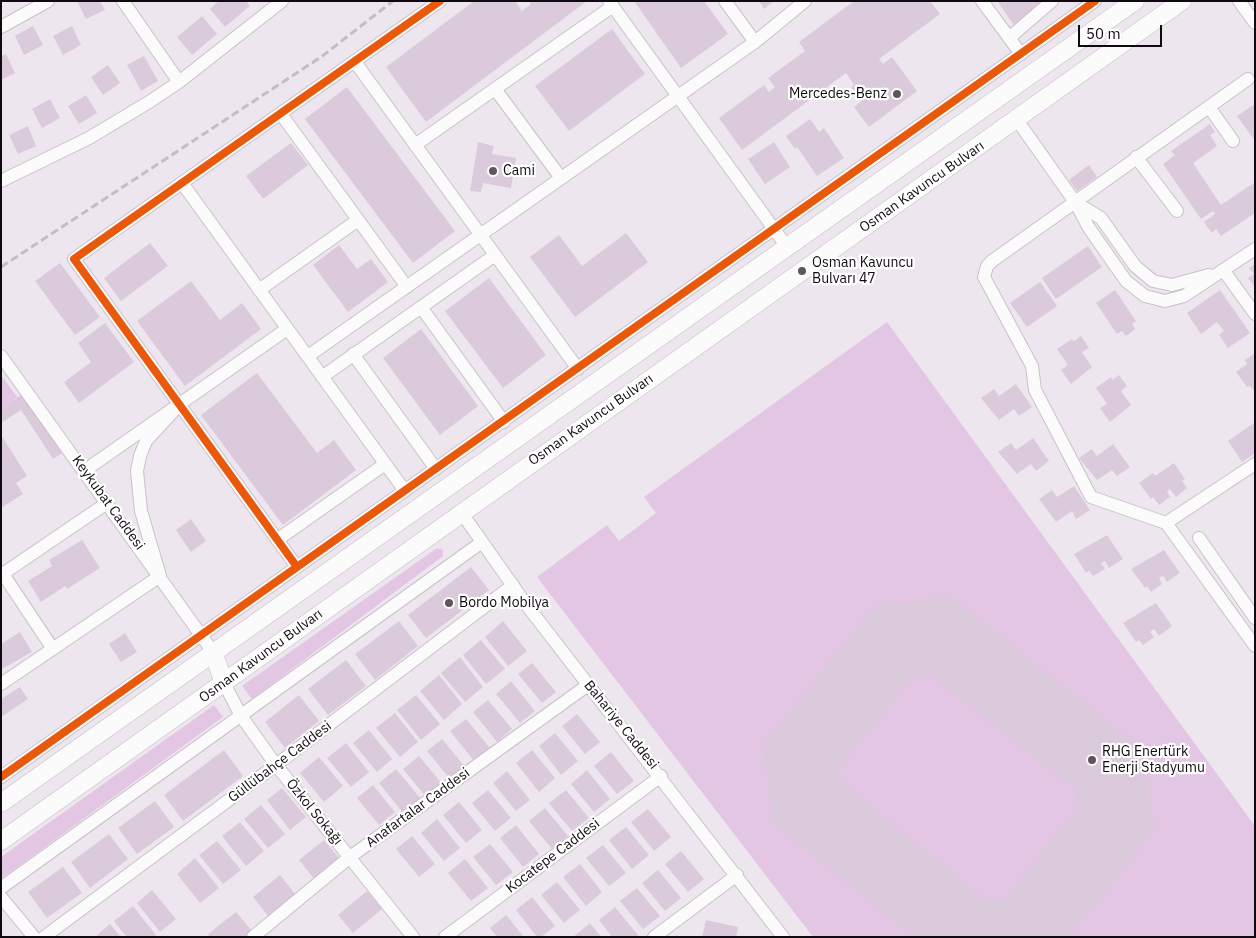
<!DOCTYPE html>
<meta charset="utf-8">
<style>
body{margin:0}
#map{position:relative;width:1256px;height:938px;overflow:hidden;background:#eee6ee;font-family:"IBM Plex Sans",sans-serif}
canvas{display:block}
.frame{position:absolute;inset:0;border:2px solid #0f0a0f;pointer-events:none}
.scale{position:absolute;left:1078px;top:25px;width:84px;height:22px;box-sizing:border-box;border:2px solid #0f0a0f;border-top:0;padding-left:6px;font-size:15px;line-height:18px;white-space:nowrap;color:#0f0a0f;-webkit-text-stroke:4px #fff;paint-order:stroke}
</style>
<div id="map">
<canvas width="1256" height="938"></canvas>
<div class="frame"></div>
<div class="scale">50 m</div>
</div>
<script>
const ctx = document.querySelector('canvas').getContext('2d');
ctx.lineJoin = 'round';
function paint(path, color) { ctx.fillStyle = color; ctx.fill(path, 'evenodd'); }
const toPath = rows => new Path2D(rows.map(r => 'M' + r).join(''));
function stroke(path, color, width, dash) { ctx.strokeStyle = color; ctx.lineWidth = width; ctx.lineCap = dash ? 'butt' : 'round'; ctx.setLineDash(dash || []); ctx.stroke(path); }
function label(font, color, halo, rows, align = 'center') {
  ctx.font = font + ' "IBM Plex Sans",sans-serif'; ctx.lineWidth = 4.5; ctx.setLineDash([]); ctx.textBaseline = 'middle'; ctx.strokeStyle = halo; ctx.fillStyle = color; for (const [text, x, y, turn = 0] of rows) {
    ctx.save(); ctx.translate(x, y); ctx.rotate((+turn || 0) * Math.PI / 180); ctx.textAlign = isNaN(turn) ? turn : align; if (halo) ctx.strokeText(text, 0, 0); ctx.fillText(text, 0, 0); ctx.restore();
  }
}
paint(toPath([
 [887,322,1255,826,1255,937,813,937,537,577,607,525,619,541,656,513,644,497],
 [1,375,17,397,1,407],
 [437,548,443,550,443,556,252,699,242,686],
 [214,705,223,717,1,879,1,857]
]), '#e2c6e3');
paint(toPath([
 [77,1,100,1,105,10,86,19],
 [219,1,246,1,250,6,225,27,210,9],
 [474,1,515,1,522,11,531,4,529,1,587,1,426,122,386,67],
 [634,1,704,1,728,34,681,68],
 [759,1,774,1,764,9],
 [854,1,930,1,940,14,879,59,883,64,892,57,917,91,869,127,854,107,861,101,851,87,854,85,846,73,742,150,719,118,764,85,769,92,775,87,768,78,805,51,799,42],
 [997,1,1047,1,1014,25],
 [202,16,217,34,192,55,177,37],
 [33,26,43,45,24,55,15,36],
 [72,26,81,45,63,55,53,36],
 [612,29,645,74,569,131,535,86],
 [6,54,15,73,1,80,1,56],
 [144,56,158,81,141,91,127,65],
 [108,65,120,83,103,95,91,77],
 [347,87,455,231,413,263,305,119],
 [86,95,97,113,79,124,68,106],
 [50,99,60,118,42,128,32,109],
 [1255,104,1255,141,1237,116],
 [810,119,819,132,824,128,844,158,817,176,797,147,795,149,786,136],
 [1210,124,1215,132,1210,135,1217,146,1193,163,1221,205,1255,182,1255,213,1221,236,1216,229,1212,233,1204,222,1215,214,1213,211,1201,219,1163,164,1175,155,1171,151],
 [28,126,36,146,18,154,9,135],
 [478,142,494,146,492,154,516,158,511,188,483,183,481,192,470,191],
 [774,142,790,167,765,184,748,159],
 [291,143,308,165,263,199,246,176],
 [1089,165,1097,177,1077,191,1069,180],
 [626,233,648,262,575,317,530,257,559,235,582,266],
 [150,243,168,266,121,301,104,278],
 [339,245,357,269,371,259,388,282,348,312,313,265],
 [1088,246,1102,267,1056,299,1042,278],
 [60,263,100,317,75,335,35,281],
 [1255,264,1255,287,1248,278,1254,274,1249,268],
 [489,278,546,355,503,388,445,311],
 [191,281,220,320,242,303,261,329,185,386,137,321],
 [1040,282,1057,306,1027,327,1010,303],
 [1115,290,1136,321,1132,324,1135,329,1126,336,1122,331,1117,334,1096,303],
 [1220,290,1250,333,1228,348,1219,335,1224,331,1217,322,1201,334,1187,313],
 [105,323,134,362,79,403,64,382,91,362,78,343],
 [421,329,478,406,440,435,383,358],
 [1081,336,1089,348,1082,352,1092,367,1071,384,1061,370,1068,365,1057,349,1072,339,1074,341],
 [1255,353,1255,392,1250,386,1247,387,1236,372,1247,364,1245,360],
 [257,373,317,453,334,440,356,470,283,525,201,415],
 [1119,375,1127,386,1121,391,1131,405,1110,422,1100,408,1107,404,1096,388,1111,377,1112,380],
 [1016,384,1032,407,1019,416,1014,409,999,420,981,398,994,389,999,396],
 [26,392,64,452,53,459,21,410,1,423,1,407],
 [1255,422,1255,453,1242,462,1228,441],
 [1,435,27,476,16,483,23,494,1,508],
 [1033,438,1049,461,1036,471,1031,464,1017,474,998,452,1011,443,1016,450],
 [1113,444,1130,467,1117,476,1112,470,1097,480,1079,458,1092,449,1097,456],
 [1174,463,1185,479,1182,481,1187,488,1176,497,1170,489,1167,492,1170,497,1159,505,1153,497,1151,499,1139,483,1153,473,1155,476],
 [1074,486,1090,510,1076,519,1072,511,1056,522,1039,499,1052,490,1057,497],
 [191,519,206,541,191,552,176,530],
 [1107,535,1123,559,1109,568,1105,561,1101,563,1105,569,1093,576,1089,571,1086,573,1074,554],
 [82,540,100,568,67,589,65,586,41,602,28,581,52,566,49,560],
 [1164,550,1180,573,1167,582,1163,576,1159,578,1162,584,1151,592,1147,586,1145,588,1131,569],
 [471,567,489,590,426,638,408,615],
 [950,596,1145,752,1154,830,1068,937,915,937,773,822,763,746,874,607],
 [929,673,1076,790,1078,808,1005,899,987,901,842,784,839,768,913,675],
 [1156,603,1172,626,1159,636,1154,629,1150,632,1154,637,1143,645,1139,640,1136,642,1123,623],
 [399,621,418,646,375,680,355,654],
 [503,621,527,651,508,666,485,637],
 [20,632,32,652,2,669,1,644],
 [125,633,137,652,121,662,109,644],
 [481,640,505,669,486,684,463,655],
 [460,657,483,687,465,702,441,673],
 [346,660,366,686,328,715,308,689],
 [532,663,556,692,542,703,518,674],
 [439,675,462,704,444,720,420,691],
 [511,681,535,711,520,723,496,694],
 [20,687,28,699,1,717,1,699],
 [299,695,319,721,285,748,265,722],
 [416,695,440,724,421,740,397,710],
 [488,700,512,729,497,742,473,712],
 [395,713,418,742,400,757,376,728],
 [577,714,600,742,585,754,562,726],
 [466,719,490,748,474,761,450,731],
 [369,730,392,759,377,772,353,743],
 [555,733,578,761,561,775,539,746],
 [442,739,466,768,451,780,427,751],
 [346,743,369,772,351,787,327,758],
 [224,750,243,776,183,821,164,795],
 [532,750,555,778,539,792,516,763],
 [611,752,634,781,617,794,594,766],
 [419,756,443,785,427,798,403,769],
 [319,757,343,786,324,802,300,773],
 [396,769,420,798,403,813,379,783],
 [587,770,610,799,594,812,571,784],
 [507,771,530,800,516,811,493,783],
 [373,785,395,812,379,825,357,798],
 [282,788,306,817,290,830,267,800],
 [488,790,511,818,495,831,472,803],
 [566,790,589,818,572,831,549,803],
 [155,801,174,827,137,854,118,828],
 [459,802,482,830,466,843,443,815],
 [261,805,285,834,268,848,244,819],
 [545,808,568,836,552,849,529,821],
 [648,809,671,837,654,851,631,822],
 [437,819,460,848,444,861,421,833],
 [240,822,264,851,246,866,222,836],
 [516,825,539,854,523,867,500,838],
 [626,827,649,855,632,869,609,840],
 [109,834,128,859,90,888,71,862],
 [412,836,435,864,419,877,396,849],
 [324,840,340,859,315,880,299,860],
 [217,841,241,870,223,884,199,855],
 [490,844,513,872,496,885,473,857],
 [603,845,626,873,609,886,586,858],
 [681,851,704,879,688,892,665,864],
 [195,858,219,888,200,903,177,874],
 [465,859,488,888,471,901,448,873],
 [580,864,602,892,586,906,563,877],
 [63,867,82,893,47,918,28,892],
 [658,870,681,898,665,911,642,883],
 [280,875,296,895,269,917,253,897],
 [557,882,580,910,564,923,541,895],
 [637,888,660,916,643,929,620,901],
 [152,890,176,919,160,932,137,903],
 [367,891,382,909,353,933,338,915],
 [532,897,555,926,541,937,537,937,516,910],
 [133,906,156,935,154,937,127,937,114,921],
 [615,907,638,935,636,937,612,937,599,920],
 [236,912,252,931,245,937,210,937,208,934],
 [506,915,524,937,497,937,490,928],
 [706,920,738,927,736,937,702,937],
 [590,923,601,937,573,937],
 [110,924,121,937,95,937]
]), '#dbcadc');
const minor = toPath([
 [123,1,179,82],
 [609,1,787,247],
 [725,1,755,42],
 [982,1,1021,54],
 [1239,1,1255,23],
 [1,27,48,1],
 [1009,38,1052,1],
 [355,62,578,369],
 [1248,79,992,261,987,266,984,277,1032,366,1035,390,1091,497,1166,523,1255,646],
 [495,89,561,178],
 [1209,107,1233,141],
 [281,114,407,287],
 [1017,120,1075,202,1089,228,1126,281,1145,296,1165,301,1184,296,1255,249],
 [415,145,613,6],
 [1136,157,1177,211],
 [1,181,89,138,149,102,179,82,282,1],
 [182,183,405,491],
 [1076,203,1101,218,1135,266,1153,281,1172,285,1209,275],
 [1224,271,1255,314],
 [259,290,358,220],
 [421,307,504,422],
 [353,354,436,469],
 [1,356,213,652],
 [308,356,755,42,805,1],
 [322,377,495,255],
 [84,471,287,329],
 [461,512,525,603,783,937],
 [1166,523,1255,464],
 [1199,538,1255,618],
 [277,540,385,464],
 [297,567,74,259,440,1],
 [3,574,53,649],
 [1,575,107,503],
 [224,683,241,716,276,765,413,937],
 [1,684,160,576,141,511,137,471,140,456,146,441,180,404],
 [1,777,1095,1],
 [1,888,482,542],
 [1,897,34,937],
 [44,937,276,765,513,585],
 [253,937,350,857,588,685],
 [445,937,661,776],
 [654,937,737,875]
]);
const highway = toPath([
 [213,652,224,683],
 [1,803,1135,1],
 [1,841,1182,1]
]);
stroke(minor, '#c8c1c8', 14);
stroke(highway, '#c8c1c8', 19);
stroke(minor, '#fcfbfc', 12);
stroke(highway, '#fcfbfc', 18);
stroke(toPath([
 [1,267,321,57,393,1]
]), '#c1bfc1', 3, [8, 4]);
stroke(toPath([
 [297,567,74,259,440,1],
 [1,777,1095,1]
]), '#e8590c', 8);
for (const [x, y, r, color] of [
 [897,94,5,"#5d575d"],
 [493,171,5,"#5d575d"],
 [802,271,5,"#5d575d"],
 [449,603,5,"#5d575d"],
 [1092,760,5,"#5d575d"]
]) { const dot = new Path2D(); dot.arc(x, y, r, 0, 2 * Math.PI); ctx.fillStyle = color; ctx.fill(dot); stroke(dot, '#fff', 2); }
label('14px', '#0f0a0f', '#fff', [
 ["Mercedes-Benz",887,94,"right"],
 ["Cami",503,171],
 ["Osman Kavuncu",812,263],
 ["Bulvarı 47",812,279],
 ["Bordo Mobilya",459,603],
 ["RHG Enertürk",1102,752],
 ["Enerji Stadyumu",1102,768]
], 'left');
label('14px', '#0f0a0f', '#fff', [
 ["Osman Kavuncu Bulvarı",922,187,-35],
 ["Osman Kavuncu Bulvarı",591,420,-35],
 ["Keykubat Caddesi",108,503,54],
 ["Osman Kavuncu Bulvarı",261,656,-36],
 ["Bahariye Caddesi",621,725,51],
 ["Güllübahçe Caddesi",280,762,-37],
 ["Anafartalar Caddesi",418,808,-36],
 ["Özkol Sokağı",314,812,51],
 ["Kocatepe Caddesi",553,856,-37]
]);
</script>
